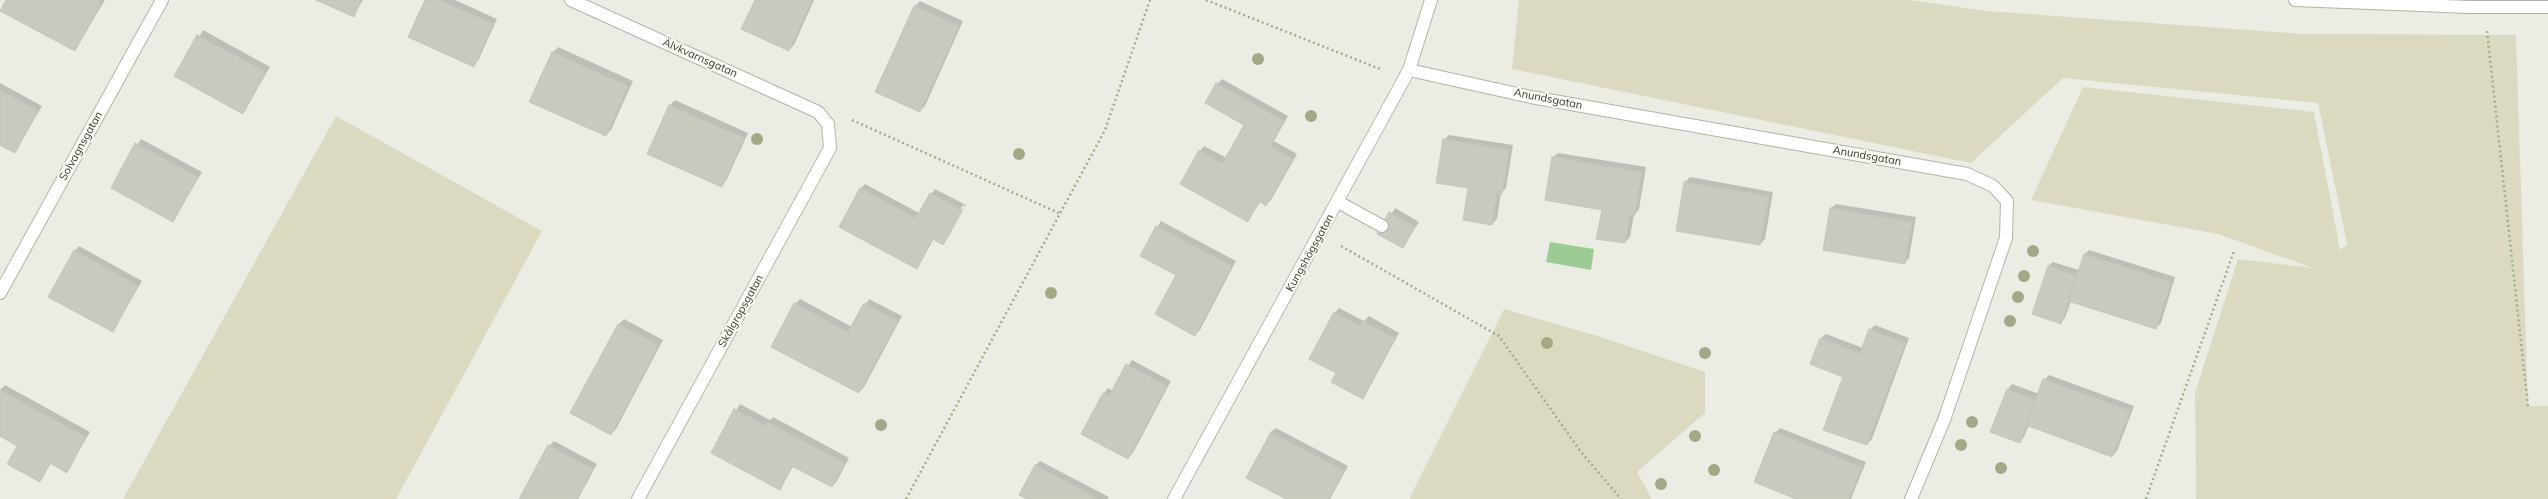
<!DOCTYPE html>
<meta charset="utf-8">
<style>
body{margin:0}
canvas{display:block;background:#ebede5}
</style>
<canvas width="2548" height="499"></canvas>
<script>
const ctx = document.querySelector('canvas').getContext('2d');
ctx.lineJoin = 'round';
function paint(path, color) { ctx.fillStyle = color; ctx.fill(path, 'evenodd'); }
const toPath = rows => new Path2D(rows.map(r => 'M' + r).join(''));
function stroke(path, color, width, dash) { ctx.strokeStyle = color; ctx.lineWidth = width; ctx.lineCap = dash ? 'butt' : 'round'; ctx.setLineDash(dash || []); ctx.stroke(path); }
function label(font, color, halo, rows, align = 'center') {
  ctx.font = font + ' Mulish,sans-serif'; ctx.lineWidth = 4; ctx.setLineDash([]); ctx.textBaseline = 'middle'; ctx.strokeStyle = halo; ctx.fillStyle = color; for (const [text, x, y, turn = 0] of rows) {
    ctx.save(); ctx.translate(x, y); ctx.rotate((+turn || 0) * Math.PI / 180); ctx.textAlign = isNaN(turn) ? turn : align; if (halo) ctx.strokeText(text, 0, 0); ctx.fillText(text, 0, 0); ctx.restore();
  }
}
paint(toPath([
 [1519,0,1910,0,1986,11,2304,34,2516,35,2528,406,2548,406,2548,499,2196,499,2195,393,2238,259,2313,268,2218,234,2031,200,2083,87,2314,112,2340,250,2347,244,2318,103,2063,78,1971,163,1512,69],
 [336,116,542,231,396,499,123,499],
 [1504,309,1601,337,1705,372,1705,413,1637,472,1652,499,1409,499]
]), '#dbdac1');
paint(toPath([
 [1550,242,1594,249,1591,270,1546,262]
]), '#9dcb94');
paint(toPath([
 [7,0,105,0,75,50],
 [318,0,363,0,353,16],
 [426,0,455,0,497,19,478,61,473,65],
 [756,0,814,0,794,45,789,50],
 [920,1,963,21,925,106,920,110,877,91,915,6],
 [203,30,270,67,243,113,176,76],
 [558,47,633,81,611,130,606,135,531,101,553,52],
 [1222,79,1288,116,1274,141,1297,154,1271,200,1266,204,1261,201,1247,221,1200,151,1204,146,1227,158,1246,124,1217,84],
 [0,83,42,106,15,152,0,144],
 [675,100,748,133,726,181,721,186,649,154,670,105],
 [1449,135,1513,145,1506,188,1501,193,1497,219,1492,224,1444,140],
 [141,139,202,172,173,221,112,188],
 [1558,153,1646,167,1639,209,1634,215,1630,237,1625,242,1603,209,1553,157],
 [1690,177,1773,192,1765,239,1760,244,1677,230,1685,182],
 [865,184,919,213,935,189,966,205,948,238,943,243,934,238,916,268,860,189],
 [963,205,965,206,947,239,945,239],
 [1836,204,1916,217,1909,258,1904,263,1831,208],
 [1395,208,1419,222,1403,247,1379,234],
 [1161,221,1236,261,1200,330,1195,334,1178,275,1141,255],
 [79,246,142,281,112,331,75,251],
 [2089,250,2175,277,2161,323,2156,328,2071,301,2065,318,2061,322,2048,266,2053,262,2079,270,2084,255],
 [800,299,852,327,869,299,902,316,864,387,859,392,795,304],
 [1339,308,1364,321,1369,316,1399,333,1367,392,1363,397,1337,372,1335,313],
 [624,319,663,340,616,429,611,434,572,412,619,324],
 [1875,325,1909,338,1872,439,1867,444,1844,377,1821,338,1826,334,1863,348,1870,330],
 [1132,360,1171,381,1133,453,1128,458,1082,434,1104,393,1108,388,1113,391],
 [2049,375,2134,406,2117,451,2112,456,2029,425,2024,437,2019,442,1992,431,2008,389,2012,384,2039,394,2044,380],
 [5,385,90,432,66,472,51,463,40,481,19,445,0,435,0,390],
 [740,404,770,420,773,417,849,458,837,481,832,486,794,465,780,489,712,452],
 [1276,428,1348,466,1330,499,1288,499,1271,432],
 [1780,428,1866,462,1851,499,1797,499,1775,433],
 [554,441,597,464,578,499,521,499,549,446],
 [1040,461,1109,497,1108,499,1029,499,1035,466]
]), '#0003');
const building = toPath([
 [6,0,98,0,102,2,75,51,0,11,6,0],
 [316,0,361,0,354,17,316,0],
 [425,0,440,0,493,24,474,67,408,37,425,0],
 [755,0,812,0,789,51,741,29,755,0],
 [914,6,959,26,920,112,875,92,914,6],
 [197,35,266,72,243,114,174,76,197,35],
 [552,52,628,86,606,136,529,102,552,52],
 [1216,83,1284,121,1270,146,1293,159,1266,206,1259,201,1248,222,1180,184,1199,150,1222,164,1244,125,1205,103,1216,83],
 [0,90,38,111,15,153,0,145,0,90],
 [669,105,744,138,722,187,647,154,669,105],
 [1443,139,1509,150,1502,194,1497,193,1492,225,1463,220,1468,188,1436,183,1443,139],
 [135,143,198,177,173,222,111,188,135,143],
 [1552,157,1642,172,1635,215,1630,215,1625,243,1596,239,1602,210,1545,200,1552,157],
 [1684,182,1769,196,1760,245,1676,231,1684,182],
 [860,188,916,218,930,193,962,210,943,245,933,239,917,269,839,227,860,188],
 [1830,208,1912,222,1905,264,1823,250,1830,208],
 [1389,212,1415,227,1403,248,1377,234,1389,212],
 [1156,226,1232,266,1195,336,1155,314,1176,275,1140,256,1156,226],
 [74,250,138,286,113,332,48,297,74,250],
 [2084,254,2171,282,2156,329,2068,301,2084,254],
 [2048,266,2077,276,2061,324,2032,314,2048,266],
 [794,303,848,332,864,303,898,321,859,393,771,347,794,303],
 [1334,312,1360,326,1363,321,1395,338,1363,399,1331,382,1336,373,1309,359,1334,312],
 [618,324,659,345,611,435,570,413,618,324],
 [1869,329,1905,343,1867,445,1823,430,1843,377,1810,364,1820,338,1860,353,1869,329],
 [1126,364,1167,386,1128,459,1081,434,1103,393,1109,396,1126,364],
 [2043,379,2130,411,2112,457,2026,425,2043,379],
 [2007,389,2036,400,2020,443,1990,432,2007,389],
 [0,390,86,437,67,473,50,463,40,482,7,464,17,446,0,436,0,390],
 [734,409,766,425,767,422,845,463,832,487,792,466,780,490,711,453,734,409],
 [1271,432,1344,471,1329,499,1286,499,1246,478,1271,432],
 [1774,432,1862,467,1849,499,1796,499,1754,482,1774,432],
 [548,445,593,469,577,499,519,499,548,445],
 [1035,465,1069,483,1099,499,1027,499,1019,495,1035,465]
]);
paint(building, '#c7cabe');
stroke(building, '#c2c6b8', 1);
const service = toPath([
 [1338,202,1382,226]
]);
const minor = toPath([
 [571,0,818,112,828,124,830,148,638,499],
 [1409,70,1531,97,1967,174,1993,186,2007,201,2006,238,1944,420,1911,499],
 [0,293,162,0],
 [1174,499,1409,70,1431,0]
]);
const secondary = toPath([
 [2295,0,2469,7,2548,7]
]);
stroke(service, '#b0b5a8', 14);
stroke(minor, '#b0b5a8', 14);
stroke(secondary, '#afb4a2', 14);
stroke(toPath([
 [1206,0,1380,69],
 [2487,31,2528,406],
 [852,120,1061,214],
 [1341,246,1499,336,1581,452,1621,499],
 [906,499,1105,130,1150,0],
 [2146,499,2234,251]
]), '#a0ad8a', 2.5, [2, 3]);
stroke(service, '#fff', 12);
stroke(minor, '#fff', 12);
stroke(secondary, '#fff', 12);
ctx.fillStyle = '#a5a884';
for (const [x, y] of [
 [1258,59],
 [1311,116],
 [757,139],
 [1019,154],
 [2033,251],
 [2024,276],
 [1051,293],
 [2018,297],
 [2010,321],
 [1547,343],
 [1705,353],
 [1972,422],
 [881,425],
 [1695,436],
 [1961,445],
 [2001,468],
 [1714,470],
 [1661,484]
]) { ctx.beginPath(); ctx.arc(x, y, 6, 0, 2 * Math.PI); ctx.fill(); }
label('11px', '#343d26', '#f9faf6', [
 ["Älvkvarnsgatan",700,58,24],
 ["Anundsgatan",1548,99,11],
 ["Solvagnsgatan",81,146,-61],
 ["Anundsgatan",1867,156,10],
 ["Kungshögsgatan",1310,253,-61],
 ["Skålgropsgatan",741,311,-61]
]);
</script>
